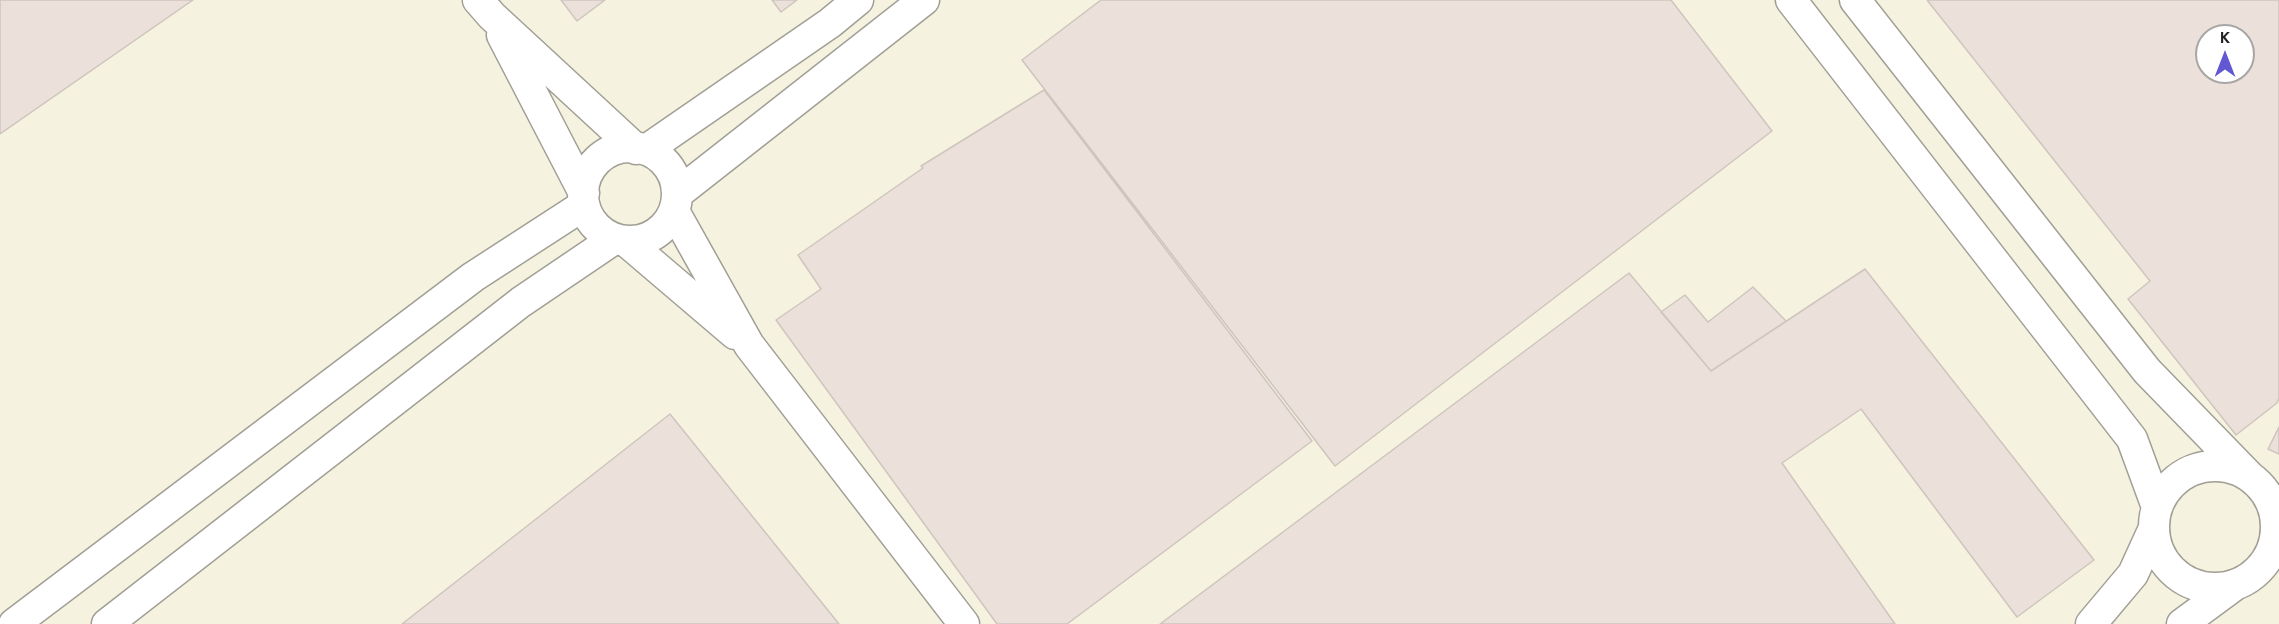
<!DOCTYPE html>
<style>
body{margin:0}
#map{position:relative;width:2279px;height:624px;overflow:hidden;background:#fdfbf0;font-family:"Space Grotesk",sans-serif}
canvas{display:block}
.north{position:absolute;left:2195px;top:24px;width:60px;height:60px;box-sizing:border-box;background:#fff;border:2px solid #a7a6a5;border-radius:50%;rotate:0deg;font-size:16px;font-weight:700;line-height:24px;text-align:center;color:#22211d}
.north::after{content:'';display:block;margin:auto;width:21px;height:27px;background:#6259d2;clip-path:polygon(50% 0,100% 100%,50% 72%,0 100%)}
</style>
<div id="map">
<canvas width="2279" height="624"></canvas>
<div class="north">K</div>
</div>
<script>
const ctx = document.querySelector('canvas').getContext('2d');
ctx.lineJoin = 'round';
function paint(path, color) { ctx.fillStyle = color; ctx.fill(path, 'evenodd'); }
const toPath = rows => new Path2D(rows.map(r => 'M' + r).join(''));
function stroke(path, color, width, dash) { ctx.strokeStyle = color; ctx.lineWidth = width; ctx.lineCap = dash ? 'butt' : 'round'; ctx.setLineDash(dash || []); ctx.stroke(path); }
paint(toPath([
 [0,0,2279,0,2279,624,0,624],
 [2207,36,2243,36,2243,72,2207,72]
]), '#f5f2df');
const building = toPath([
 [0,0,193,0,0,134,0,0],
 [561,0,605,0,577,21,561,0],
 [772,0,797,0,781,12,772,0],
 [1101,0,1671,0,1772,131,1335,466,1022,60,1101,0],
 [1927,0,2279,0,2279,398,2277,403,2236,435,2128,299,2150,281,1927,0],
 [2207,36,2243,36,2243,72,2207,72,2207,36],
 [1044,90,1312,441,1067,624,997,624,776,320,821,289,798,255,923,168,921,166,1044,90],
 [1865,269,2094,560,2017,617,1861,409,1782,463,1895,624,1160,624,1629,273,1711,371,1865,269],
 [1753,287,1786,321,1711,371,1661,312,1685,295,1708,322,1753,287],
 [670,414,839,624,402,624,670,414],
 [2279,427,2279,454,2268,449,2279,427]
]);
paint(building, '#ebe1da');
stroke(building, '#cfc5be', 1.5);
const minor = toPath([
 [478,0,492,16,636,149],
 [1791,0,2132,439,2157,507],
 [1855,0,2147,371,2250,477],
 [502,35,584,193],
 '583 194a47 47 0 1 1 94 0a47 47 0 1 1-94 0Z',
 [646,150,830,23,858,0],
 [677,194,924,0],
 [674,211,749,345,964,624],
 [627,242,735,334],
 '2154 527a61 61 0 1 1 122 0a61 61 0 1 1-122 0Z',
 [14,624,473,277,584,205],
 [107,624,521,302,614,239],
 [2091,624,2133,574,2154,528],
 [2182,624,2235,585]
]);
stroke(minor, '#a19f95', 33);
stroke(minor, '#fff', 30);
</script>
